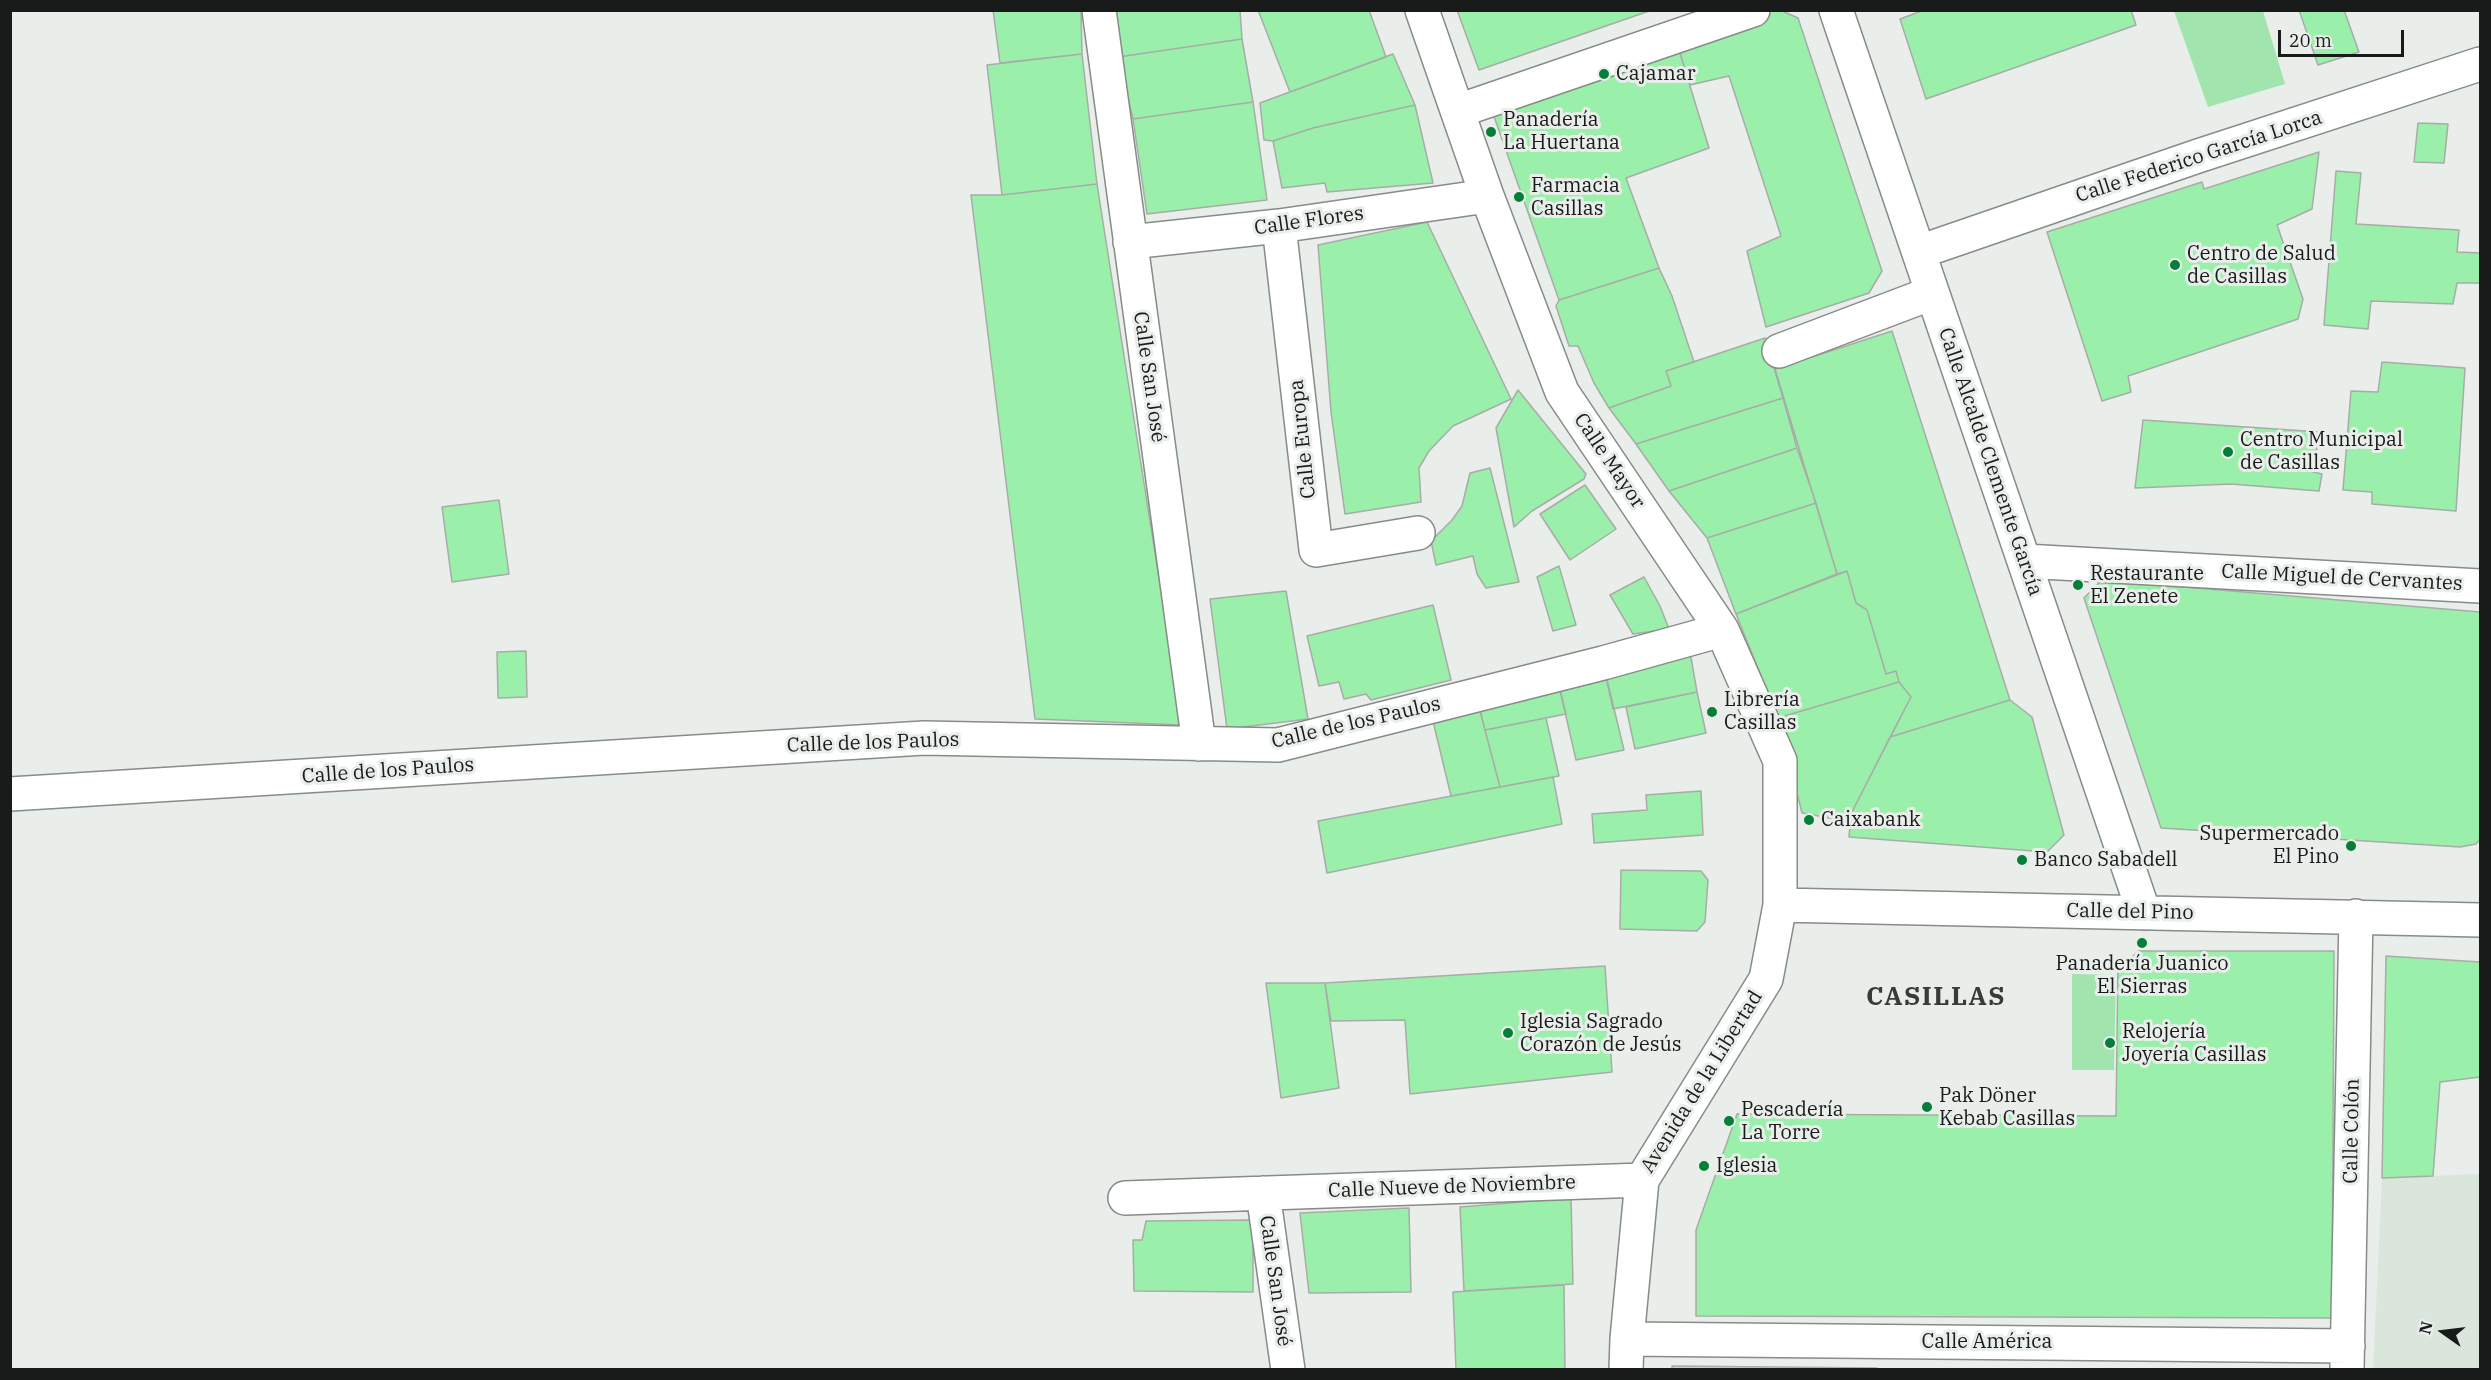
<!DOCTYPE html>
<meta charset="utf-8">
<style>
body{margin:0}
#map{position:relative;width:2491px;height:1380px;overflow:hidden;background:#e9eeea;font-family:"IBM Plex Serif",serif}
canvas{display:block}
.frame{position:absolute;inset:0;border:12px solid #191b1a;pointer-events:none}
.north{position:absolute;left:2413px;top:1302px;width:60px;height:60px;-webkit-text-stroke:4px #e9eeea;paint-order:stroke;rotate:284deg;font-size:16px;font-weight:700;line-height:24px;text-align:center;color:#191b1a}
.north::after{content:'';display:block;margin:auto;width:21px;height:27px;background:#191b1a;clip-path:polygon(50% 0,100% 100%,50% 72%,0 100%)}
.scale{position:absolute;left:2278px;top:30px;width:126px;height:27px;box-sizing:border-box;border:3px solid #191b1a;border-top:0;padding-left:8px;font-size:18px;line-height:21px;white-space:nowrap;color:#191b1a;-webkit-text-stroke:4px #e9eeea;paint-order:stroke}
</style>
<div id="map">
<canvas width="2491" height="1380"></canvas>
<div class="frame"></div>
<div class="north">N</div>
<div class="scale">20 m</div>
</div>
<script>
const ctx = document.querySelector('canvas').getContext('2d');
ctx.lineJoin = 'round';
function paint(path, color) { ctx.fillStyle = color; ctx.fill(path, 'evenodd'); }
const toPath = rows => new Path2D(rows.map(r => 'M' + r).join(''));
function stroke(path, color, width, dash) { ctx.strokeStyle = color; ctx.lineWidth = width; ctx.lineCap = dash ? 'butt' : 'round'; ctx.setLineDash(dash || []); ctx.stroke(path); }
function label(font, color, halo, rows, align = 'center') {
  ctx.font = font + ' "IBM Plex Serif",serif'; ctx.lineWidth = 6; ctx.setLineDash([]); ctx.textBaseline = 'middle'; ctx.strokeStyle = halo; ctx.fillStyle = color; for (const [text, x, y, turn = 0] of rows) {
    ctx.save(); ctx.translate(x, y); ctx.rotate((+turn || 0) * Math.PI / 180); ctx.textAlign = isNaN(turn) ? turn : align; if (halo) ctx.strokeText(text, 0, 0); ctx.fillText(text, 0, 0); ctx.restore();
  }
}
paint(toPath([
 [2480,1174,2480,1369,2373,1370,2382,1178]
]), '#dae6dc');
paint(toPath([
 [2174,11,2263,11,2285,84,2208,107],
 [2072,974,2116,975,2114,1070,2072,1070]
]), '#a1e4ad');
const building = toPath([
 [993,10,1081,10,1082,54,1000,63,993,10],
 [1114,10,1240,10,1242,39,1118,57,1114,10],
 [1258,10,1369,10,1386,57,1290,92,1258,10],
 [1457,10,1652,10,1479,70,1457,10],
 [1770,10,1780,10,1798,18,1882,271,1869,293,1766,327,1747,251,1781,236,1729,76,1690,85,1675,37,1770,10],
 [1924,10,2131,10,2136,25,1926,99,1900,19,1924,10],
 [2299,10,2344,10,2359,52,2318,65,2299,10],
 [1675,37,1709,148,1626,178,1659,268,1559,300,1492,111,1675,37],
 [1242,39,1253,102,1133,119,1118,57,1242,39],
 [1082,54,1097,184,1002,195,987,65,1082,54],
 [1393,54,1415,105,1313,128,1273,141,1264,140,1260,103,1393,54],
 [1253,102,1267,200,1147,214,1133,119,1253,102],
 [1415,105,1433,183,1327,192,1325,183,1282,188,1273,141,1313,128,1415,105],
 [2418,123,2448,124,2444,163,2414,162,2418,123],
 [2319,152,2312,209,2277,225,2303,299,2298,319,2128,376,2131,392,2102,401,2047,232,2202,182,2204,189,2319,152],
 [2336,171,2361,173,2356,224,2459,230,2457,252,2480,253,2480,283,2457,283,2453,304,2371,301,2368,329,2324,325,2336,171],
 [1097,184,1182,725,1035,719,971,195,1002,195,1097,184],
 [1427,222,1511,399,1453,426,1429,451,1419,468,1421,502,1345,514,1331,412,1318,245,1427,222],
 [1659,268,1672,296,1694,362,1666,371,1671,386,1609,408,1594,383,1578,346,1569,346,1556,306,1559,300,1659,268],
 [1892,331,2010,700,1890,737,1911,697,1899,682,1896,671,1886,674,1867,610,1856,603,1847,571,1837,574,1775,369,1892,331],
 [1765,338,1783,398,1636,444,1609,408,1671,386,1666,371,1765,338],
 [2382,362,2465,368,2456,511,2372,504,2372,492,2343,490,2351,391,2378,392,2382,362],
 [1518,390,1586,474,1584,479,1532,511,1514,527,1496,428,1518,390],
 [1783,398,1797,448,1669,491,1636,444,1783,398],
 [2143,420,2320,432,2313,472,2322,474,2319,491,2231,484,2135,488,2143,420],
 [1797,448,1816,503,1707,538,1669,491,1797,448],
 [1490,468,1519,582,1486,588,1477,574,1473,556,1436,565,1431,541,1452,520,1462,506,1470,473,1490,468],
 [1585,485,1616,529,1570,560,1540,514,1585,485],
 [499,500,509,574,452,582,442,507,499,500],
 [1816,503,1837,574,1736,614,1707,538,1816,503],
 [1559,566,1576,625,1553,631,1537,577,1559,566],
 [1847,571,1856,603,1867,610,1886,674,1896,671,1899,682,1778,718,1736,614,1847,571],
 [1644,577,1660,606,1669,629,1633,634,1610,595,1644,577],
 [2102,580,2480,612,2480,839,2476,844,2460,847,2161,828,2084,598,2102,580],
 [1286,591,1308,719,1227,729,1210,599,1286,591],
 [1433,605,1451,680,1371,700,1366,694,1344,699,1339,682,1319,686,1307,636,1433,605],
 [1689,646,1697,692,1613,709,1603,663,1689,646],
 [526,651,527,697,498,698,497,652,526,651],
 [1603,663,1624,750,1576,760,1557,677,1603,663],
 [1557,677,1566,714,1485,730,1477,697,1557,677],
 [1899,682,1911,697,1851,814,1835,819,1802,813,1778,718,1899,682],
 [1697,692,1706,733,1635,749,1626,707,1697,692],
 [2010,700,2032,717,2064,835,2047,852,1849,837,1851,814,1890,737,2010,700],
 [1479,707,1500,787,1451,796,1432,717,1479,707],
 [1546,718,1559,776,1500,787,1485,730,1546,718],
 [1553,777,1562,824,1327,873,1318,821,1553,777],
 [1701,791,1703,835,1594,843,1592,814,1647,810,1646,795,1701,791],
 [1621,870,1701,871,1708,880,1705,922,1697,931,1620,929,1621,870],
 [2138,951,2334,951,2332,1318,1696,1316,1696,1230,1737,1114,2116,1116,2118,959,2130,959,2138,951],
 [2386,956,2480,962,2480,1077,2440,1082,2433,1176,2382,1178,2386,956],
 [1605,966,1612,1072,1410,1094,1405,1020,1331,1021,1325,983,1605,966],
 [1266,983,1325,983,1339,1088,1281,1098,1266,983],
 [1571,1198,1573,1284,1464,1291,1460,1207,1571,1198],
 [1409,1208,1411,1292,1309,1293,1300,1213,1409,1208],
 [1253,1220,1253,1292,1134,1291,1133,1240,1142,1240,1146,1221,1253,1220],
 [1564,1285,1565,1370,1456,1370,1453,1292,1564,1285],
 [1672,1366,1877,1368,1672,1370,1672,1366]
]);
paint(building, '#9af0ab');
stroke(building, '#a7aca7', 1.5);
const minor = toPath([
 [1099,10,1199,744],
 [1422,10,1487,196,1562,392,1722,630,1780,761,1780,905,1766,979,1642,1180,1627,1339,1626,1370],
 [1836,10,2144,913],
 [1458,111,1753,10],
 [1279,226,1316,550,1418,533],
 [1130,242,1279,226,1487,196],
 [1919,252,2198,156,2480,64],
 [1779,351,1932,293],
 [2024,561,2480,586],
 [10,794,924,738,1278,745,1603,663,1722,630],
 [1780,905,2480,920],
 [1263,1193,1288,1370],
 [1125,1198,1642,1180],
 [1627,1339,2348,1346],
 [2347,1368,2356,916]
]);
stroke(minor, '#878c88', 36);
stroke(minor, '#fff', 33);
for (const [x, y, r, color] of [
 [1604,74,6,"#057f38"],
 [1491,132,6,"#057f38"],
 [1519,197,6,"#057f38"],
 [2175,265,6,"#057f38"],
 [2228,452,6,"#057f38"],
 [2078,585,6,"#057f38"],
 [1712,712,6,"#057f38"],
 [1809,820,6,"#057f38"],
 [2351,846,6,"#057f38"],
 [2022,860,6,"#057f38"],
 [2142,943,6,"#057f38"],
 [1508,1033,6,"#057f38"],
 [2110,1043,6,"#057f38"],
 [1927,1107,6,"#057f38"],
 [1729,1121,6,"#057f38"],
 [1704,1166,6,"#057f38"]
]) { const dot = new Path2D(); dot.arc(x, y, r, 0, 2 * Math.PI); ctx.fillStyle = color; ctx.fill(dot); stroke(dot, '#e9eeea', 2); }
label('20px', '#191b1a', '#e9eeea', [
 ["Cajamar",1616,74],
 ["Panadería",1503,120],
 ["La Huertana",1503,143],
 ["Farmacia",1531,186],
 ["Casillas",1531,209],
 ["Centro de Salud",2187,254],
 ["de Casillas",2187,277],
 ["Centro Municipal",2240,440],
 ["de Casillas",2240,463],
 ["Restaurante",2090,574],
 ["El Zenete",2090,597],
 ["Librería",1724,700],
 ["Casillas",1724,723],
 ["Caixabank",1821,820],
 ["Supermercado",2339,834,"right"],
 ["El Pino",2339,857,"right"],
 ["Banco Sabadell",2034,860],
 ["Panadería Juanico",2142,964,"center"],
 ["El Sierras",2142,987,"center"],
 ["Iglesia Sagrado",1520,1022],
 ["Corazón de Jesús",1520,1045],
 ["Relojería",2122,1032],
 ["Joyería Casillas",2122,1055],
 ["Pak Döner",1939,1096],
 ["Kebab Casillas",1939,1119],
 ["Pescadería",1741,1110],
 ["La Torre",1741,1133],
 ["Iglesia",1716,1166]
], 'left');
label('20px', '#191b1a', '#e9eeea', [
 ["Calle Federico García Lorca",2199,157,-18],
 ["Calle Flores",1309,221,-8],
 ["Calle San José",1149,377,82],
 ["Calle Europa",1303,439,-96],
 ["Calle Mayor",1609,461,56],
 ["Calle Alcalde Clemente García",1990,462,71],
 ["Calle Miguel de Cervantes",2342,578,3],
 ["Calle de los Paulos",1356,723,-13],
 ["Calle de los Paulos",873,743,-2],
 ["Calle de los Paulos",388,771,-4],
 ["Calle del Pino",2130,912,1],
 ["Avenida de la Libertad",1702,1082,-58],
 ["Calle Colón",2352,1131,-89],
 ["Calle Nueve de Noviembre",1452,1187,-2],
 ["Calle San José",1275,1281,82],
 ["Calle América",1987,1342]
]);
ctx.letterSpacing = '1.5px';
label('bold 26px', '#383c39', '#e9eeea', [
 ["CASILLAS",1936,997]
]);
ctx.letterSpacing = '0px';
</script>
